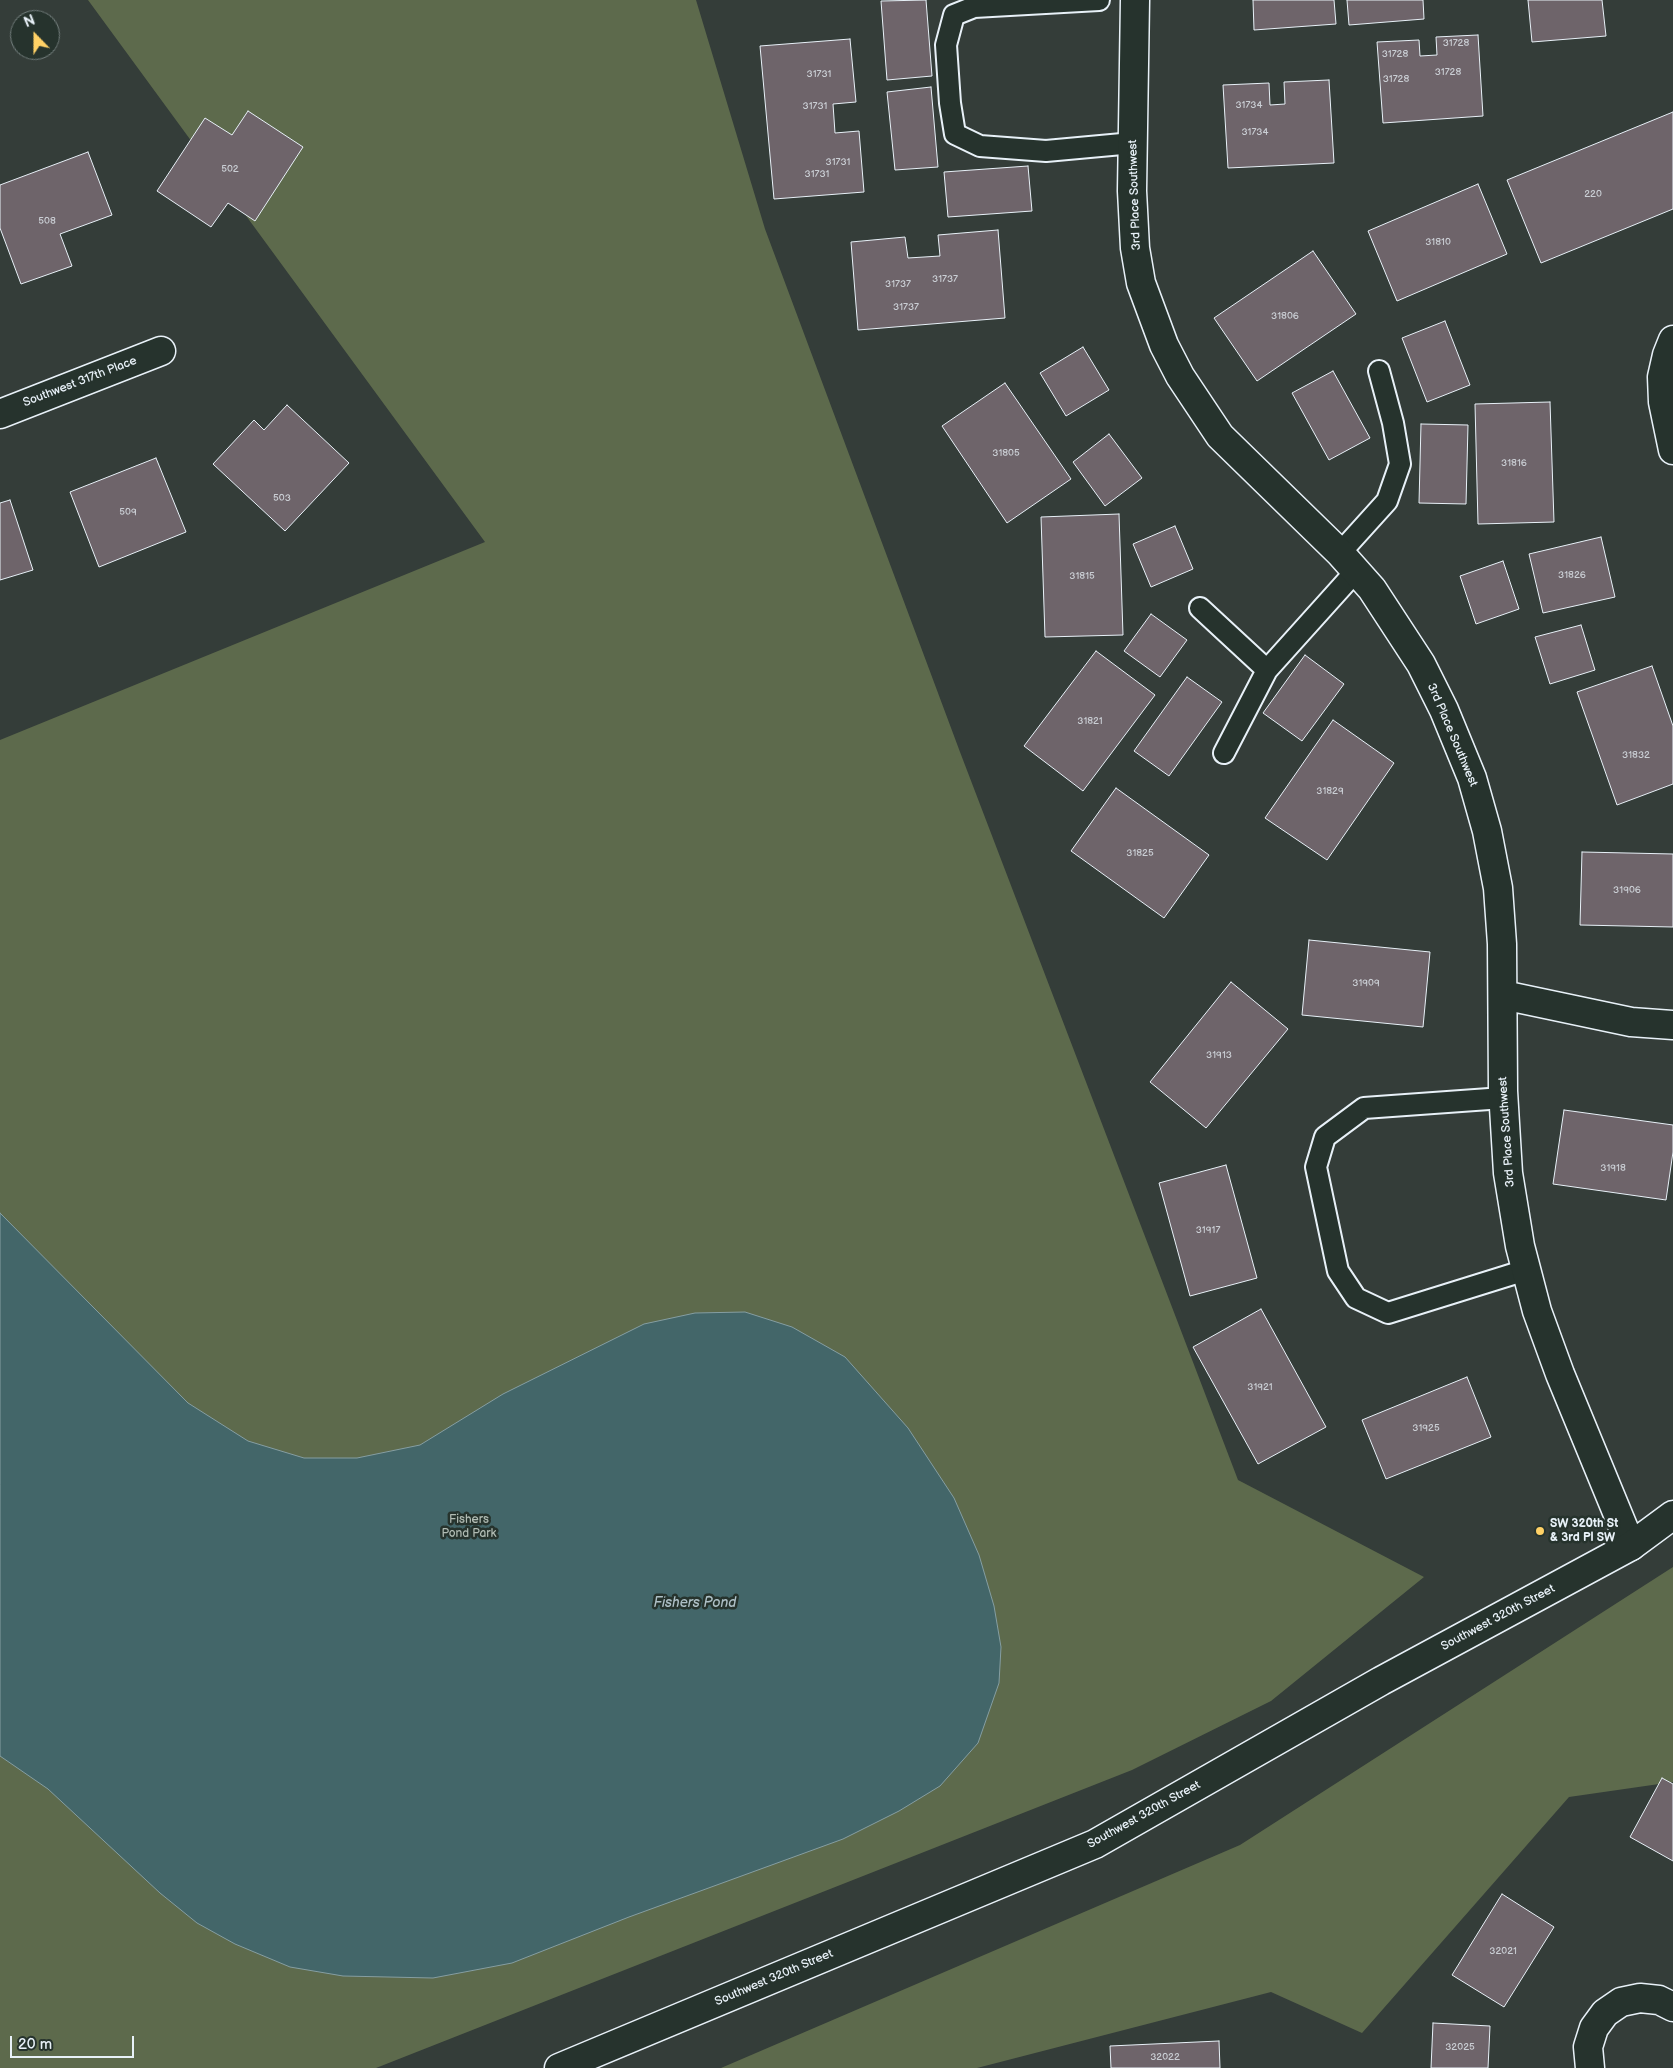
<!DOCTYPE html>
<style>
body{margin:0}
#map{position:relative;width:1673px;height:2068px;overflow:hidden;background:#343d39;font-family:"Balsamiq Sans",sans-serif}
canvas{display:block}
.north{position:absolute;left:10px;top:10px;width:50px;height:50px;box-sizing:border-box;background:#26332d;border:1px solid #747f7e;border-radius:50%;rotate:338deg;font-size:14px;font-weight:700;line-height:20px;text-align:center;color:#e8f1f8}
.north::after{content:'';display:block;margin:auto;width:18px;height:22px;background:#ffd166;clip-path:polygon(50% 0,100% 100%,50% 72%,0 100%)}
.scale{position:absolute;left:10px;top:2036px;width:124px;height:22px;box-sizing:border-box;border:2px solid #e8f1f8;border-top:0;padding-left:6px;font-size:15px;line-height:18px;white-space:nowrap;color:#e8f1f8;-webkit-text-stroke:4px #26332d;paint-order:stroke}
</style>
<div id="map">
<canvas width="1673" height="2068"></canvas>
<div class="north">N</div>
<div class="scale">20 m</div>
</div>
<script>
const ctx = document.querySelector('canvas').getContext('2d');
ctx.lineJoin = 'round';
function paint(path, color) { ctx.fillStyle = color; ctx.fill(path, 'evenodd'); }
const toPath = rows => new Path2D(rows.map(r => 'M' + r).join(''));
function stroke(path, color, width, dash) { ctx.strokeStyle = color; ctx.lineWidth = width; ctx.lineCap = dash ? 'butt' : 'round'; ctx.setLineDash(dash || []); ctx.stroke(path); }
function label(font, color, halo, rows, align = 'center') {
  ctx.font = font + ' "Balsamiq Sans",sans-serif'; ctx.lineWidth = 5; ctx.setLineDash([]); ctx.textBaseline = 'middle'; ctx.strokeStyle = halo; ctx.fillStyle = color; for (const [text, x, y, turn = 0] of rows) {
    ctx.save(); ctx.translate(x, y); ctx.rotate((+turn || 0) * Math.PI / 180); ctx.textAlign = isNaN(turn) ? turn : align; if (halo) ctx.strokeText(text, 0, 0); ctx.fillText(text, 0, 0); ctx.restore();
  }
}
paint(toPath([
 [88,0,696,0,765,229,960,752,1238,1480,1424,1577,1271,1701,1132,1770,376,2068,0,2068,0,740,485,542],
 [1673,1567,1673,1782,1569,1797,1362,2033,1271,1992,977,2068,721,2068,1240,1845]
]), '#5d6a4c');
const water = toPath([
 [0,1213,188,1403,248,1441,304,1458,357,1458,420,1445,503,1394,644,1324,695,1313,745,1312,792,1327,845,1357,908,1428,954,1498,979,1555,994,1606,1001,1647,999,1683,978,1743,940,1786,899,1811,843,1839,629,1917,512,1963,433,1978,343,1976,290,1967,235,1944,197,1923,160,1893,48,1789,0,1756,0,1213]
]);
paint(water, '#436669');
stroke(water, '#859ea2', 1);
const building = toPath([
 [926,0,932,76,887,80,881,1,926,0],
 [1253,0,1334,0,1336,24,1254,30,1253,0],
 [1347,0,1423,0,1424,19,1349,25,1347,0],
 [1528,0,1602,0,1606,36,1532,42,1528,0],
 [1478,35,1483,116,1383,123,1377,42,1419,40,1420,56,1437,55,1436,37,1478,35],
 [850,39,856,102,833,104,835,133,859,131,864,192,774,199,760,46,850,39],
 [1329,80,1334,163,1228,168,1223,85,1269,83,1270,105,1285,104,1284,82,1329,80],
 [931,87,938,167,895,170,887,92,931,87],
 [248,111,303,147,255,221,228,203,211,227,157,191,205,118,232,135,248,111],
 [1673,112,1673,209,1541,263,1507,180,1673,112],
 [88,152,112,215,60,234,72,266,21,284,0,228,0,185,88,152],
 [1028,166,1032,211,948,217,944,172,1028,166],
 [1478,184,1507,254,1397,301,1368,231,1478,184],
 [998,230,1005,318,858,330,851,242,905,237,908,258,940,256,938,235,998,230],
 [1313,251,1356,314,1257,381,1214,318,1313,251],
 [1445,321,1470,385,1427,402,1402,338,1445,321],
 [1083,347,1109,390,1066,416,1040,373,1083,347],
 [1333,371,1370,438,1329,460,1292,393,1333,371],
 [1005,383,1071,479,1007,523,942,426,1005,383],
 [1550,402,1554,522,1478,524,1475,404,1550,402],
 [287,405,349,463,285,531,213,464,254,420,264,430,287,405],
 [1421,424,1468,425,1466,504,1419,503,1421,424],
 [1109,434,1142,478,1105,506,1073,462,1109,434],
 [156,458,186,532,99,567,70,492,156,458],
 [10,500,33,570,0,580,0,503,10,500],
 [1119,514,1123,635,1045,637,1041,517,1119,514],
 [1175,526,1193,569,1151,587,1133,544,1175,526],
 [1601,537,1615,597,1543,613,1529,554,1601,537],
 [1503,561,1519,609,1476,624,1460,576,1503,561],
 [1151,614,1187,640,1160,677,1124,651,1151,614],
 [1581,625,1595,670,1550,684,1535,637,1581,625],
 [1096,651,1155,695,1083,791,1024,746,1096,651],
 [1305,655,1344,684,1302,741,1263,713,1305,655],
 [1652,666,1673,726,1673,784,1617,805,1577,692,1652,666],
 [1187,677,1222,702,1169,776,1134,751,1187,677],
 [1333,720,1394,763,1327,860,1265,818,1333,720],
 [1116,788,1209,855,1164,918,1071,851,1116,788],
 [1582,852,1673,854,1673,927,1580,925,1582,852],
 [1309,940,1430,952,1423,1027,1302,1015,1309,940],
 [1231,982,1288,1029,1206,1128,1150,1082,1231,982],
 [1564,1110,1673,1125,1673,1152,1666,1200,1553,1184,1564,1110],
 [1226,1165,1257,1278,1190,1296,1159,1183,1226,1165],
 [1261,1309,1326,1427,1258,1464,1193,1347,1261,1309],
 [1467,1377,1491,1437,1386,1479,1362,1420,1467,1377],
 [1662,1778,1673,1784,1673,1861,1630,1837,1662,1778],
 [1502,1894,1554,1927,1504,2007,1452,1975,1502,1894],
 [1433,2023,1490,2026,1488,2068,1431,2068,1433,2023],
 [1219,2041,1220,2068,1111,2068,1110,2046,1219,2041]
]);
paint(building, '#6e646a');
stroke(building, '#e8f1f8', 1);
const service = toPath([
 [1099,0,974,7,954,15,946,45,950,103,955,134,980,146,1046,151,1133,143],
 [1340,553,1387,501,1400,464,1393,423,1379,371],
 [1200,608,1267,670],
 [1224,753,1267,670,1356,571],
 [1503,1098,1364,1108,1325,1137,1316,1167,1338,1271,1356,1298,1388,1313,1526,1270]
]);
const minor = toPath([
 [1135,0,1132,191,1135,248,1141,283,1164,345,1180,376,1220,436,1340,553,1372,589,1421,664,1444,710,1472,778,1487,831,1498,888,1502,944,1503,1091,1508,1173,1520,1246,1537,1311,1560,1374,1631,1546],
 [1673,340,1667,355,1662,377,1663,402,1673,450],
 [0,414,161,351],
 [1503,995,1631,1022,1673,1025],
 [1590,2068,1588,2047,1594,2028,1605,2013,1621,2002,1640,1998,1659,2000,1673,2007]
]);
const primary = toPath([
 [559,2068,1095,1844,1381,1681,1631,1546,1673,1515]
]);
stroke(service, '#e8f1f8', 24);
stroke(minor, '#e8f1f8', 31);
stroke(primary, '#e8f1f8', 31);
stroke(service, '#26332d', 20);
stroke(minor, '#26332d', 28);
stroke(primary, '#26332d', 28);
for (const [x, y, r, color] of [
 [1540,1531,5,"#ffd166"]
]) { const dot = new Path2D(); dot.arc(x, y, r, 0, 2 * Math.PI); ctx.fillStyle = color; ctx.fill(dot); stroke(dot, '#26332d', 2); }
label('10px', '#caced4', null, [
 ["31728",1456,43],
 ["31728",1395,54],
 ["31728",1448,72],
 ["31731",819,74],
 ["31728",1396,79],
 ["31734",1249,105],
 ["31731",815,106],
 ["31734",1255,132],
 ["31731",838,162],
 ["502",230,169],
 ["31731",817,174],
 ["220",1593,194],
 ["508",47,221],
 ["31810",1438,242],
 ["31737",945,279],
 ["31737",898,284],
 ["31737",906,307],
 ["31806",1285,316],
 ["31805",1006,453],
 ["31816",1514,463],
 ["503",282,498],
 ["509",128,512],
 ["31826",1572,575],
 ["31815",1082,576],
 ["31821",1090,721],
 ["31832",1636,755],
 ["31829",1330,791],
 ["31825",1140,853],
 ["31906",1627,890],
 ["31909",1366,983],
 ["31913",1219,1055],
 ["31918",1613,1168],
 ["31917",1208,1230],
 ["31921",1260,1387],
 ["31925",1426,1428],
 ["32021",1503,1951],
 ["32025",1460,2047],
 ["32022",1165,2057]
]);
label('12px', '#e8f1f8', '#26332d', [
 ["3rd Place Southwest",1135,195,-92],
 ["Southwest 317th Place",80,382,-21],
 ["3rd Place Southwest",1452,735,67],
 ["3rd Place Southwest",1507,1132,-94],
 ["Southwest 320th Street",1498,1618,-28],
 ["Southwest 320th Street",1144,1815,-29],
 ["Southwest 320th Street",774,1978,-23]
]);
label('12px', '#b0bbb3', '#26332d', [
 ["Fishers",469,1520],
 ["Pond Park",469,1534]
]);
label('bold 12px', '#e8f1f8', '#26332d', [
 ["SW 320th St",1550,1524],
 ["& 3rd Pl SW",1550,1538]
], 'left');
label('italic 14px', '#aec0c6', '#26332d', [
 ["Fishers Pond",695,1603]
]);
</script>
